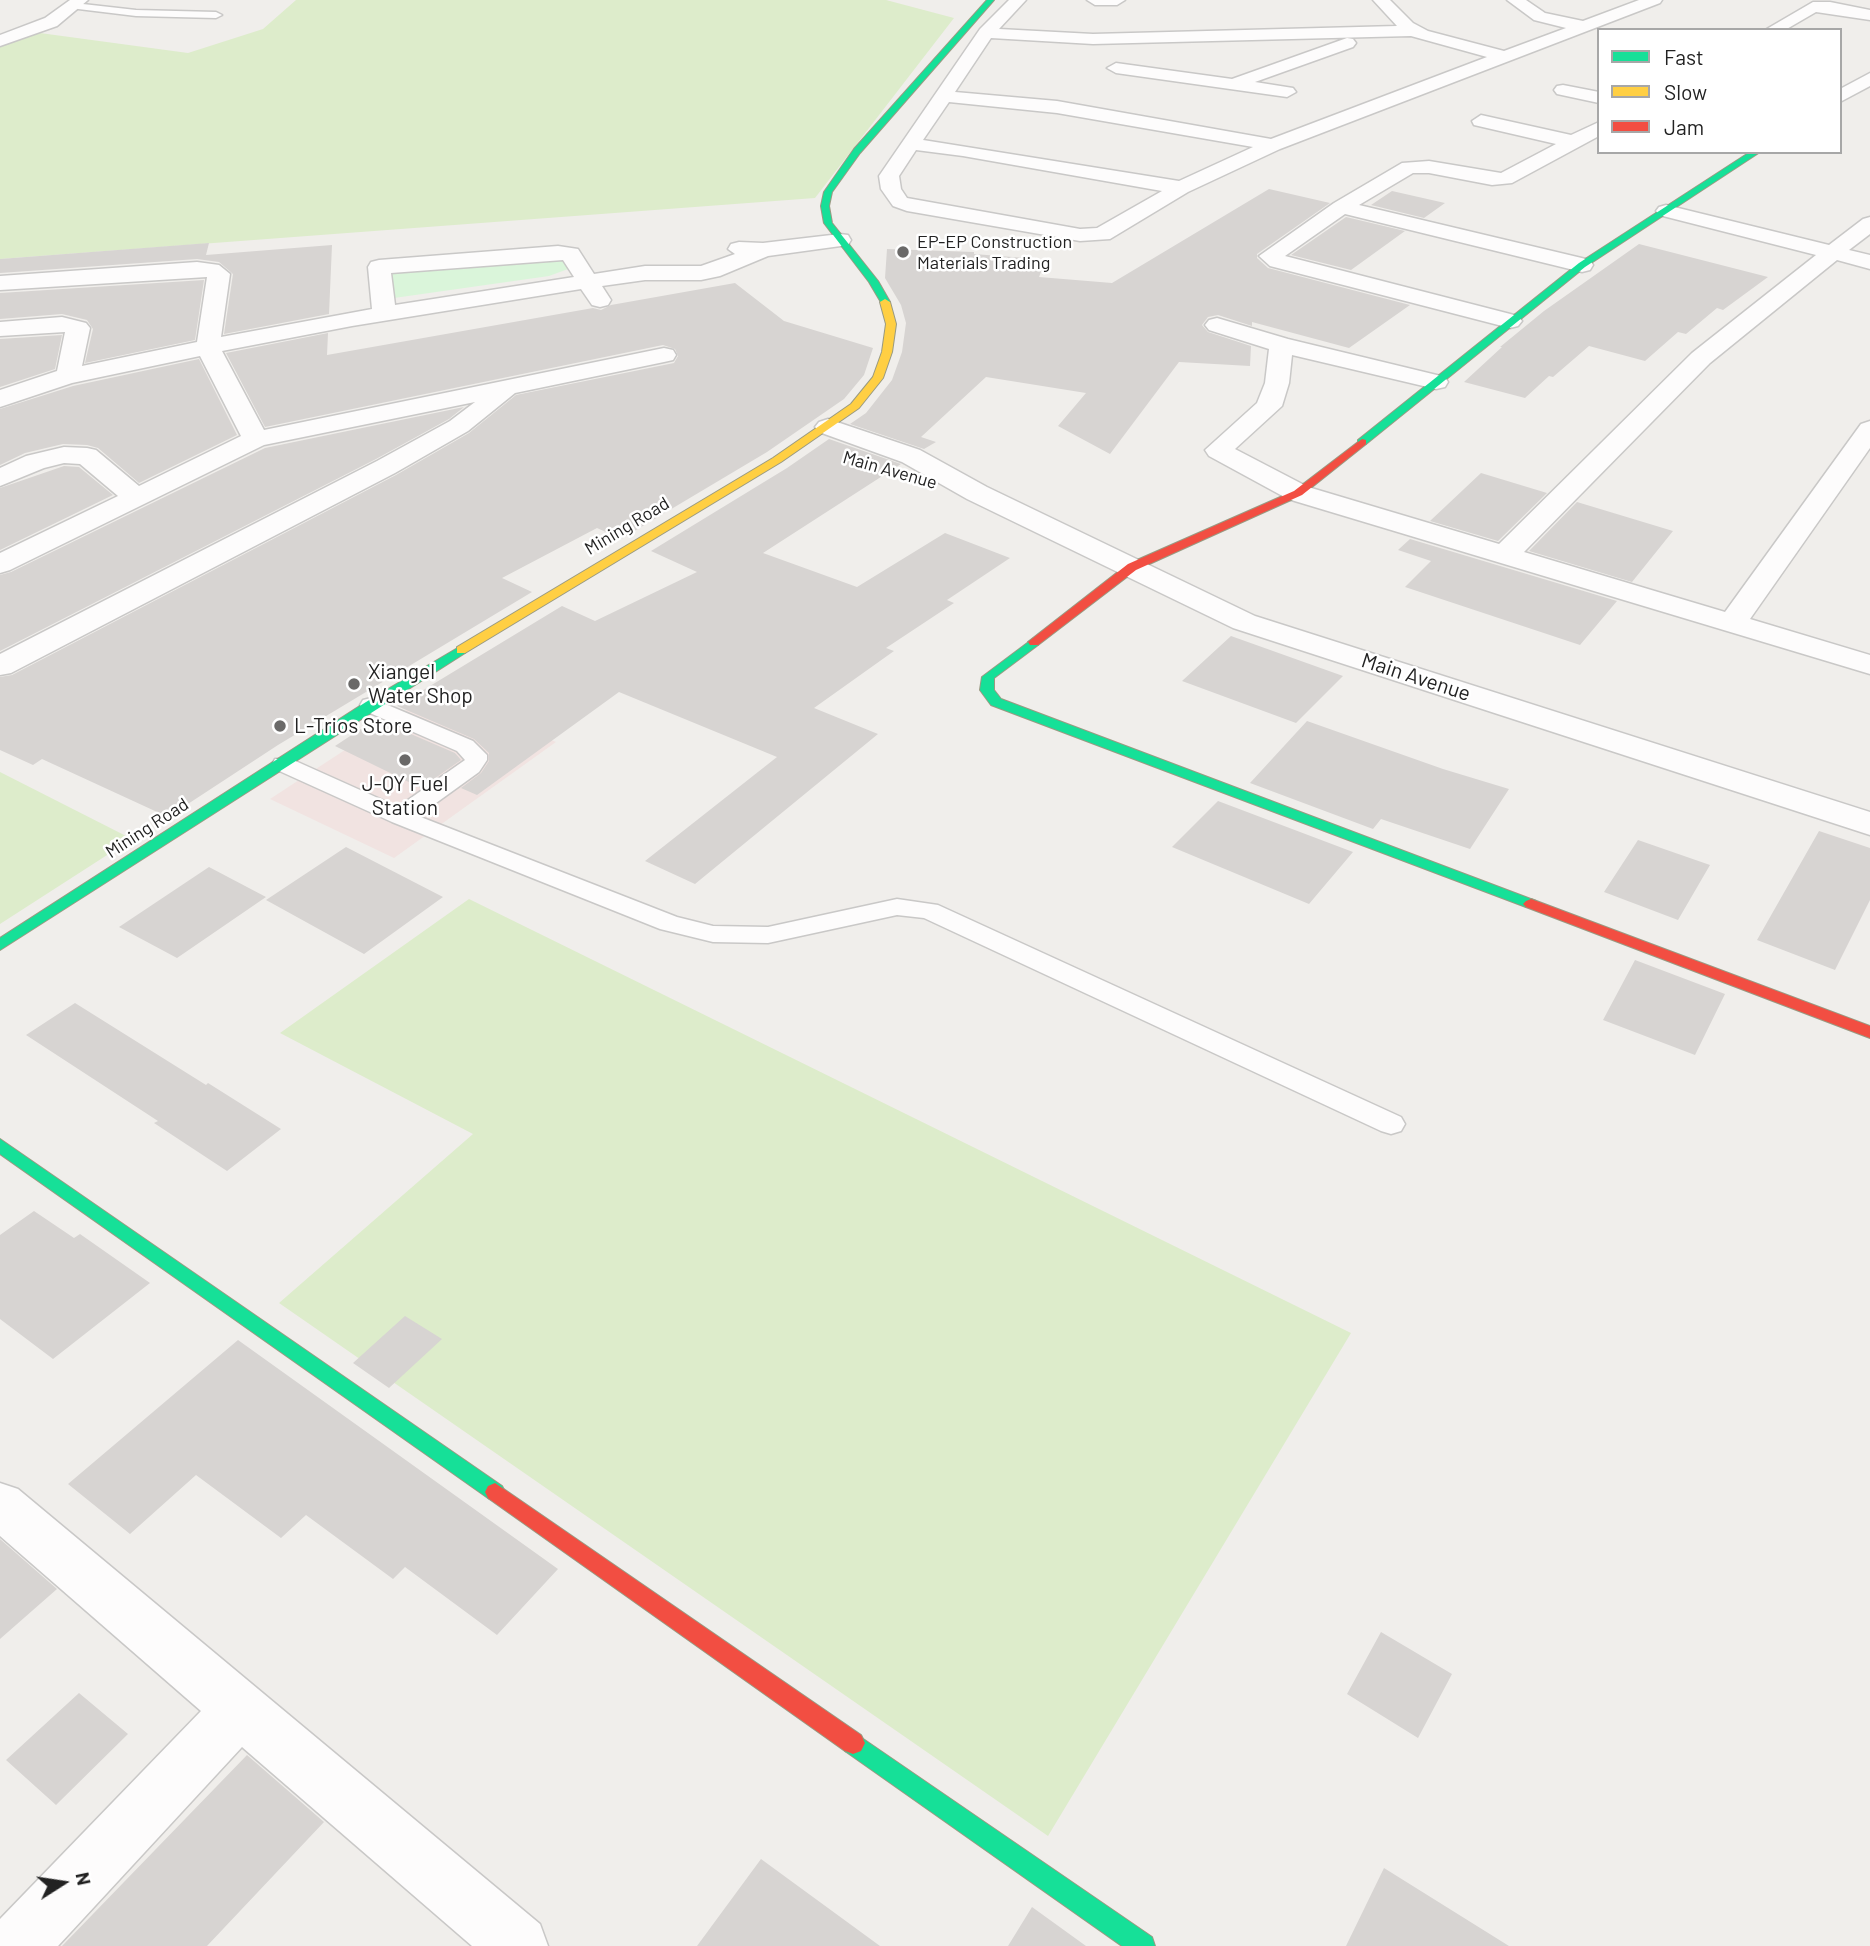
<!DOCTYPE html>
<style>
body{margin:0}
#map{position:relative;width:1870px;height:1946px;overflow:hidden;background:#f0eeeb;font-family:Barlow,sans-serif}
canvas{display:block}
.legend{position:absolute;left:1597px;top:28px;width:245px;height:126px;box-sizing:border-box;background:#fff;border:2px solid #a7a7a7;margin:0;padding:9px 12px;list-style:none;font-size:21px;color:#222}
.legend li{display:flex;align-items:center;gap:14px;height:35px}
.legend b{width:35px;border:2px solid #a7a7a7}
.north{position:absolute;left:28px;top:1848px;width:70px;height:70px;-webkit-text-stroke:5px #fff;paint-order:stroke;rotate:78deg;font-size:19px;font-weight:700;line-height:28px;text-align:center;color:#222}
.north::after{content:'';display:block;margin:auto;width:24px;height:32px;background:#222;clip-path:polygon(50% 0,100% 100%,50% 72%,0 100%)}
</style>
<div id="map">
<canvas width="1870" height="1946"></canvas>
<ul class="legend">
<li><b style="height:9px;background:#16e098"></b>Fast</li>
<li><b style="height:9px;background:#ffcf43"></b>Slow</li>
<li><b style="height:9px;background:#f24e42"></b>Jam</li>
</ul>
<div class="north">N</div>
</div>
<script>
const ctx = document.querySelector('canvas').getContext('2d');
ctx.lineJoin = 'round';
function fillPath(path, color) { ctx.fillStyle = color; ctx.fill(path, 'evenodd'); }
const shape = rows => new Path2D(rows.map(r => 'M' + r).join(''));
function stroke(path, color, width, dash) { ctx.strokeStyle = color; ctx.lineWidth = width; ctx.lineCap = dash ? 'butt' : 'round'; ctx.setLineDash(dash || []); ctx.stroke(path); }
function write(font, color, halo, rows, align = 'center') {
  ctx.font = font + ' Barlow,sans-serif'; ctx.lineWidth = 5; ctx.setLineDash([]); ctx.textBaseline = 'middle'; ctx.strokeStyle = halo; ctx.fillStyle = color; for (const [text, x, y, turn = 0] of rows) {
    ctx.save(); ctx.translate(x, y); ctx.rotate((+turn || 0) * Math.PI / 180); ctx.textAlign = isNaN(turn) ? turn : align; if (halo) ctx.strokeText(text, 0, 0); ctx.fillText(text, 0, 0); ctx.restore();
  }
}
fillPath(shape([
 [435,691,556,742,394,858,270,799]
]), '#f1e3e1');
fillPath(shape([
 [296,0,886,0,954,18,815,198,0,259,0,46,40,33,188,53,263,29],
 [0,772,132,839,0,924],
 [469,899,1351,1333,1048,1836,279,1303,473,1134,280,1033]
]), '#ddeccb');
fillPath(shape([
 [563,254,568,269,549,276,394,298,391,271]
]), '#daf5da');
fillPath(shape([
 [1269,189,1330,203,1257,254,1257,258,1268,268,1410,305,1349,348,1252,322,1252,326,1218,315,1208,317,1202,325,1208,332,1251,346,1250,366,1179,362,1110,454,1058,426,1086,393,986,377,921,437,936,442,924,449,850,424,866,413,892,380,902,352,906,323,901,305,885,278,887,249,974,252,974,254,1038,259,1034,267,1043,267,1039,277,1112,283],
 [1392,191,1445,203,1424,218,1371,205],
 [1346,217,1405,231,1351,270,1291,255],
 [209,243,206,255,332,245,329,314,224,334,233,274,219,262,197,259,0,273,0,259],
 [1639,244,1768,277,1723,310,1717,308,1686,334,1678,332,1645,361,1589,346,1553,377,1549,376,1525,398,1464,382,1502,347,1500,347,1544,311],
 [204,280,195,340,85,363,93,329,87,320,62,314,0,319,0,293],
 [735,283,784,321,873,348,864,375,844,399,767,452,621,539,597,528,502,578,532,592,278,745,168,817,42,759,33,765,0,750,0,677,12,675,396,475,469,433,516,395,674,363,678,356,675,349,663,345,265,427,226,353,328,333,327,355,593,308,601,310,611,305],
 [62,335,55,369,0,387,0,339],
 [199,359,237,435,139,483,98,448,87,445,63,444,25,453,0,465,0,409,73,386],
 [464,407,449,419,376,459,0,651,0,575,11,572,265,448],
 [829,439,901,464,763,553,857,587,945,533,1010,558,947,600,954,603,886,648,894,651,814,708,878,734,695,884,645,861,777,757,619,692,477,795,461,788,481,773,489,761,489,753,474,739,397,706,562,606,595,621,697,572,651,551,787,468],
 [64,466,79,467,113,495,0,550,0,488],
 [1481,473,1547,493,1498,541,1430,521],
 [1577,502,1673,531,1632,582,1529,551],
 [1410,539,1617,601,1580,645,1405,587,1431,561,1398,550],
 [1231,636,1343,676,1296,723,1182,681],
 [376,719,455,753,461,760,421,788,335,746],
 [1307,721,1443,769,1509,789,1470,849,1381,819,1373,829,1250,783],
 [1218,801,1353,852,1309,904,1172,847],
 [1819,831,1870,848,1870,900,1835,970,1757,940],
 [1638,840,1710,865,1678,920,1604,892],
 [346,847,443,897,364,954,266,900],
 [209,867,266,897,177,958,119,927],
 [1635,960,1725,994,1695,1055,1603,1020],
 [75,1003,206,1085,208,1083,281,1129,227,1171,154,1123,158,1121,26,1035],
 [34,1211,74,1238,80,1234,150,1283,53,1359,0,1319,0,1235],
 [405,1316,442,1339,389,1388,353,1363],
 [238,1340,558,1569,497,1635,405,1567,393,1579,306,1515,281,1538,196,1475,130,1534,68,1484],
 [0,1539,57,1589,0,1639],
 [1381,1632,1452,1674,1418,1738,1347,1694],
 [79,1693,128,1734,56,1805,6,1760],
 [247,1755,324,1822,207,1946,62,1946],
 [761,1859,880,1946,697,1946],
 [1384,1868,1509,1946,1346,1946],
 [1032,1907,1086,1946,1008,1946]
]), '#d7d4d2');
const lane = shape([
 [74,3,136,10,216,12,222,15,216,18,136,16,70,8,70,4,74,3],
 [371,698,473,741,487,755,487,760,479,772,418,816,677,917,713,926,768,927,897,899,938,905,1401,1117,1405,1124,1401,1131,1391,1134,1381,1131,924,918,897,915,768,943,713,942,660,929,392,822,275,769,272,764,275,759,291,759,398,807,465,760,457,751,363,710,360,705,363,700,371,698]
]);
const street = shape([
 [70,0,88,0,57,26,0,46,0,35,45,18,70,0],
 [1009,0,1026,0,999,29,1093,34,1397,26,1373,0,1390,0,1413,23,1428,31,1504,51,1566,28,1534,20,1507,0,1526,0,1545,13,1583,21,1639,0,1662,0,1660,3,1280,149,1188,192,1110,239,1080,241,907,211,893,206,881,189,879,176,980,29,1009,0],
 [1411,36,1487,57,1271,139,1057,101,955,92,991,38,1093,44,1411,36],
 [949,102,1057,113,1253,147,1179,181,923,140,949,102],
 [916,150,963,156,1162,191,1097,228,1080,229,907,198,901,189,899,176,916,150],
 [1087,0,1125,0,1117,5,1095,5,1087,0],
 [1813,2,1830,2,1870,10,1870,20,1816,12,1785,30,1765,30,1813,2],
 [1347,38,1353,39,1356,43,1353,47,1255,82,1293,88,1296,92,1287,97,1116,73,1107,68,1116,63,1232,79,1347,38],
 [1870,73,1870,86,1840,102,1840,89,1870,73],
 [1563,85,1599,92,1599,103,1557,94,1554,90,1557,86,1563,85],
 [1481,115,1571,135,1599,122,1599,136,1512,183,1492,185,1429,173,1413,173,1359,205,1590,260,1593,265,1590,270,1582,272,1345,214,1285,256,1518,316,1522,321,1518,326,1510,328,1270,266,1259,256,1334,203,1402,163,1429,161,1501,173,1556,144,1474,125,1472,121,1481,115],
 [1666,205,1829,245,1863,219,1870,217,1870,234,1849,250,1870,255,1870,269,1837,260,1710,363,1524,552,1725,612,1861,424,1870,421,1870,448,1750,619,1870,655,1870,674,1288,499,1209,456,1205,450,1257,403,1265,383,1269,349,1209,330,1205,325,1209,320,1217,318,1288,339,1445,377,1448,382,1445,387,1436,389,1292,355,1289,383,1282,406,1235,449,1308,487,1499,544,1692,353,1816,255,1659,215,1656,211,1659,207,1666,205],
 [840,234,848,235,851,240,848,245,768,256,720,276,701,280,645,280,602,286,611,300,608,305,600,307,592,305,581,289,352,326,222,351,264,430,664,348,673,350,676,355,673,360,664,362,515,393,468,431,395,473,11,673,0,675,0,654,377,461,450,421,475,402,264,445,10,570,0,573,0,553,118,496,80,464,64,463,44,468,0,486,0,468,26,456,64,447,87,448,96,450,139,486,241,436,200,356,72,383,0,407,0,390,57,371,65,332,0,336,0,322,62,317,86,323,90,328,82,366,197,342,207,277,0,290,0,276,197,262,219,265,230,274,221,337,372,309,368,267,371,262,379,260,558,246,578,249,594,274,645,266,701,266,735,254,728,249,731,244,739,242,763,243,840,234],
 [563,260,574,277,395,305,391,273,563,260],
 [828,419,920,450,987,487,1255,616,1870,812,1870,835,1233,628,967,499,902,462,819,432,815,427,819,422,828,419],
 [0,1483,18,1489,540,1924,548,1946,472,1946,242,1747,58,1946,0,1946,0,1919,201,1711,0,1536,0,1483]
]);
const fast = shape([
 [987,0,994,0,860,153,832,192,829,206,832,223,878,281,890,302,882,304,869,282,824,223,821,206,824,192,854,149,987,0],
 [1750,152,1760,152,1585,267,1366,444,1358,444,1358,440,1579,263,1750,152],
 [1034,638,1038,639,1038,645,994,678,994,690,1001,699,1536,901,1539,904,1536,907,1526,907,991,705,980,690,982,677,1034,638],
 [461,646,467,650,465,653,0,950,0,938,366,702,461,646],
 [0,1139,502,1486,505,1492,502,1498,495,1501,488,1498,0,1154,0,1139],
 [853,1732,1152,1937,1155,1946,1122,1946,845,1751,841,1743,845,1735,853,1732]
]);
const slow = shape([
 [885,299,890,302,896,324,892,352,883,378,859,408,781,462,465,653,457,653,457,647,773,458,851,404,873,377,882,352,886,324,880,302,885,299]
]);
const jam = shape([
 [1362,439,1366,440,1366,444,1302,495,1136,570,1038,645,1030,645,1028,642,1128,564,1294,491,1362,439],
 [1531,899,1870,1026,1870,1038,1526,907,1523,904,1526,901,1531,899],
 [495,1483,861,1735,865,1743,861,1751,853,1754,845,1751,488,1498,485,1492,488,1486,495,1483]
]);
stroke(lane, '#c9c8c7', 3);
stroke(street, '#c9c8c7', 3);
stroke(fast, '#999a82', 2);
stroke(slow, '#999a82', 2);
stroke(jam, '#999a82', 2);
fillPath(lane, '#fdfcfc');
fillPath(street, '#fdfcfc');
fillPath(fast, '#16e098');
fillPath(slow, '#ffcf43');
fillPath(jam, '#f24e42');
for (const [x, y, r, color] of [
 [903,252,7,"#6a6968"],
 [354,684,7,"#6a6968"],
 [280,726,7,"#6a6968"],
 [405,760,7,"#6a6968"]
]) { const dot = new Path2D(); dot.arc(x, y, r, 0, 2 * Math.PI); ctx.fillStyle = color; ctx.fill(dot); stroke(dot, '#fff', 2.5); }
write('18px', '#222', '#fff', [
 ["EP-EP Construction",917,242],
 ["Materials Trading",917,263]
], 'left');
write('18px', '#222', '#fff', [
 ["Main Avenue",890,470,16],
 ["Mining Road",627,526,-31],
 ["Mining Road",147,828,-33]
]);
write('21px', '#222', '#fff', [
 ["Xiangel",368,672],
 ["Water Shop",368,696],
 ["L-Trios Store",294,726],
 ["J-QY Fuel",405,784,"center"],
 ["Station",405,808,"center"]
], 'left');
write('21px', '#222', '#fff', [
 ["Main Avenue",1416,677,18]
]);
</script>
